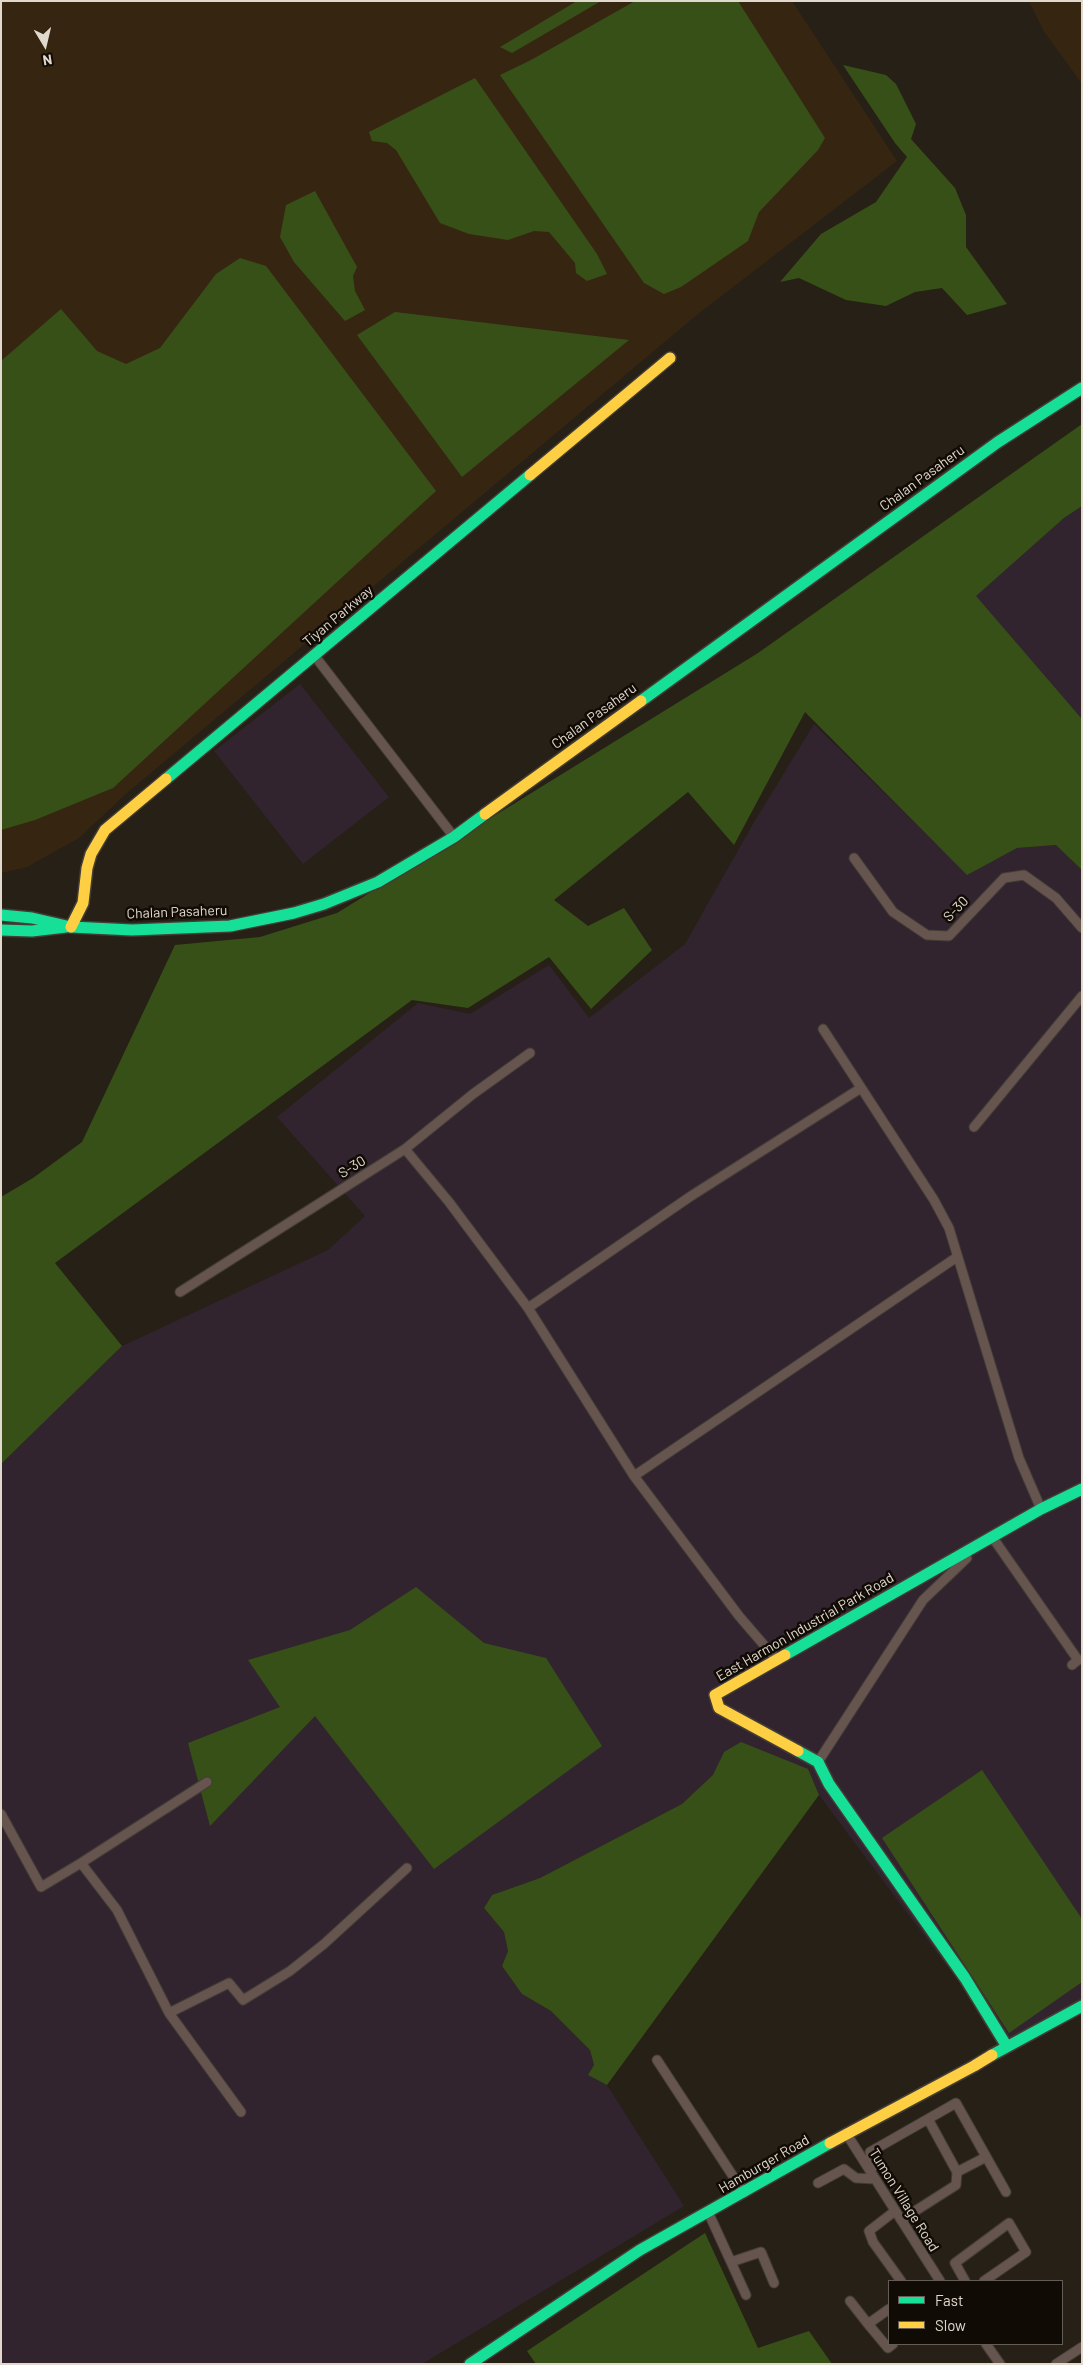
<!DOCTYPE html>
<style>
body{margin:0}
#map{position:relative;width:1083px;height:2365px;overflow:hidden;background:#272016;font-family:Barlow,sans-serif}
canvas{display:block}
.frame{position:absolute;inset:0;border:2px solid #e1d9ce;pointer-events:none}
.legend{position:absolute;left:888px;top:2280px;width:175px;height:65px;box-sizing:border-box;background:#110b05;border:1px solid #645d55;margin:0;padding:6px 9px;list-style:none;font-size:15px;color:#e1d9ce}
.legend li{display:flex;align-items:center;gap:10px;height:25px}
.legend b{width:25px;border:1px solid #645d55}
.north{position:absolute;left:20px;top:20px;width:50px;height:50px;-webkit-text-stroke:4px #110b05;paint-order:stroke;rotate:171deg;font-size:14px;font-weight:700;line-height:20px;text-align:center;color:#e1d9ce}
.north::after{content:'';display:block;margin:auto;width:18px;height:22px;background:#e1d9ce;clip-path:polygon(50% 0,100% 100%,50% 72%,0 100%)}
</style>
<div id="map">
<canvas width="1083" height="2365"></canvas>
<div class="frame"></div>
<ul class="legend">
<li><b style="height:6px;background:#16e098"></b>Fast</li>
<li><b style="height:6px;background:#ffcf43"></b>Slow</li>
</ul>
<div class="north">N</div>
</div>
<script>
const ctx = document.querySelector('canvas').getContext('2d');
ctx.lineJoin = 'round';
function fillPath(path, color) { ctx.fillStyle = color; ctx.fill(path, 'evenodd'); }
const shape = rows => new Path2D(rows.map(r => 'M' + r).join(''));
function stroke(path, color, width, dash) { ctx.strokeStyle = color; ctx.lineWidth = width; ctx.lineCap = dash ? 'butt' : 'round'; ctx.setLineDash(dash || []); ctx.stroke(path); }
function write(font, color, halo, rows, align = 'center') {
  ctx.font = font + ' Barlow,sans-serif'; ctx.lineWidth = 5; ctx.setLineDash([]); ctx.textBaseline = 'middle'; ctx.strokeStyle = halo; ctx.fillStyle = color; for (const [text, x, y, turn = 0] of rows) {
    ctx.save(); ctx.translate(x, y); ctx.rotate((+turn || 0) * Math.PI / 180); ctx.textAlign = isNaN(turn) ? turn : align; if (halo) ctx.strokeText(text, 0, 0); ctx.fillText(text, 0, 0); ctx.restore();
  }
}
fillPath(shape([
 [1,1,792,1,897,161,698,314,127,793,79,838,27,867,1,873],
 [1029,1,1082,1,1082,84,1043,30]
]), '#362611');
fillPath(shape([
 [1082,506,1082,719,975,596,1064,518],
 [300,684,389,797,303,864,214,751],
 [814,724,967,874,1017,848,1057,845,1082,870,1082,2007,1006,2045,819,1795,813,1781,724,1752,714,1775,682,1804,540,1878,492,1895,484,1908,504,1932,508,1951,502,1966,522,1994,551,2011,590,2050,594,2065,589,2075,607,2085,684,2206,422,2364,1,2364,1,1464,122,1346,328,1250,365,1216,277,1117,418,1003,470,1014,549,965,589,1018,685,944,753,824]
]), '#31242e');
fillPath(shape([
 [577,1,601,1,512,53,500,47],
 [635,1,738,1,825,138,818,150,759,212,748,241,681,287,664,294,644,283,500,75,531,60],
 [843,65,886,75,896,84,916,124,911,139,955,188,966,215,966,247,1007,304,967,315,942,288,915,292,886,306,846,300,799,278,780,282,821,234,876,202,907,157,895,143],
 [475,78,597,254,607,274,587,281,576,273,575,263,549,232,534,231,508,240,469,234,440,223,396,150,387,143,372,141,369,132],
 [315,191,357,267,353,276,355,291,365,310,345,321,294,262,280,237,286,205],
 [240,258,266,266,436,491,113,788,35,820,1,830,1,361,61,309,97,351,126,364,160,348,216,274],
 [395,312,629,340,462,477,357,335],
 [1082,424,1082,506,1064,518,976,596,1082,719,1082,870,1056,845,1017,848,967,875,805,712,734,845,688,792,554,900,588,926,624,908,652,950,591,1009,549,957,468,1008,412,1000,55,1263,122,1346,1,1464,1,1197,33,1178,82,1142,175,945,260,937,337,913,758,653],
 [416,1587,484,1643,546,1658,602,1746,434,1869,315,1716,210,1826,188,1743,280,1707,248,1660,350,1630],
 [741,1742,808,1769,819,1795,607,2085,588,2075,594,2065,590,2050,551,2011,522,1994,502,1966,508,1951,504,1932,484,1908,492,1895,540,1878,682,1804,713,1775,724,1752],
 [982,1770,1082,1919,1082,1982,1009,2033,882,1838],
 [705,2233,758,2348,809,2331,832,2364,536,2364,527,2351]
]), '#375017');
const street = shape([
 [314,655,454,837],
 [854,858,893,912,927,935,949,936,1004,878,1024,875,1056,898,1082,928],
 [823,1029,934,1200,949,1228,1019,1458,1041,1509],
 [974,1127,1082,996],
 [405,1149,449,1202,528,1308,634,1476,739,1616,776,1659],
 [180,1292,405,1149,473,1094,530,1053],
 [528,1308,691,1196,861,1088],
 [634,1476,957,1257],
 [990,1540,993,1538,1078,1660,1072,1665],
 [818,1762,923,1600,967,1558],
 [1,1814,41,1887,81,1863,117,1910,169,2013,241,2112],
 [81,1863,207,1782],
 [169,2013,229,1983,243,2000,290,1971,324,1944,407,1868],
 [657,2060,744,2193],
 [928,2119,957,2172,986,2157],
 [846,2133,940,2281],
 [871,2173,872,2164,870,2152,956,2103,1006,2192],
 [818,2183,844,2169,856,2178,875,2179],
 [895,2211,869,2231,873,2242,901,2281],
 [709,2214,731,2262,761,2252,774,2283],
 [901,2220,956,2185,957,2172],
 [731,2262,746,2295],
 [965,2281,955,2263,1009,2223,1026,2252,984,2281],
 [850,2301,868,2324],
 [889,2309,868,2324,888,2348,893,2344],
 [986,2344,1000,2364],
 [1056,2364,1082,2347]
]);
const fast = shape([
 [641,701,998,442,1082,388],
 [166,779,530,475],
 [1,915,32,918,71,927,132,930,230,926,294,913,324,904,378,882,454,837,485,814],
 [1,930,32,931,66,927],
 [785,1655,1041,1509,1082,1489],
 [798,1751,818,1762,829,1784,965,1978,1006,2045],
 [992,2055,1082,2006],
 [470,2364,640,2250,830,2143]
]);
const slow = shape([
 [530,475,670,358],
 [485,814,641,701],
 [71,927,83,903,87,868,91,854,105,830,166,779],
 [785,1655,715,1695,719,1708,798,1751],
 [830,2143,974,2066,992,2055]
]);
stroke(street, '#433d35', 11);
stroke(fast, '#433d35', 14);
stroke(slow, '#433d35', 14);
stroke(street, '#66554f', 9);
stroke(fast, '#16e098', 11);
stroke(slow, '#ffcf43', 11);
write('14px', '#e1d9ce', '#110b05', [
 ["Chalan Pasaheru",922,478,-36],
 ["Tiyan Parkway",338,616,-40],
 ["Chalan Pasaheru",594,716,-36],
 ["S-30",956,909,-46],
 ["Chalan Pasaheru",177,912,-2],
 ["S-30",352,1167,-32],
 ["East Harmon Industrial Park Road",805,1627,-30],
 ["Hamburger Road",764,2164,-30],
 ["Tumon Village Road",904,2200,58]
]);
</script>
